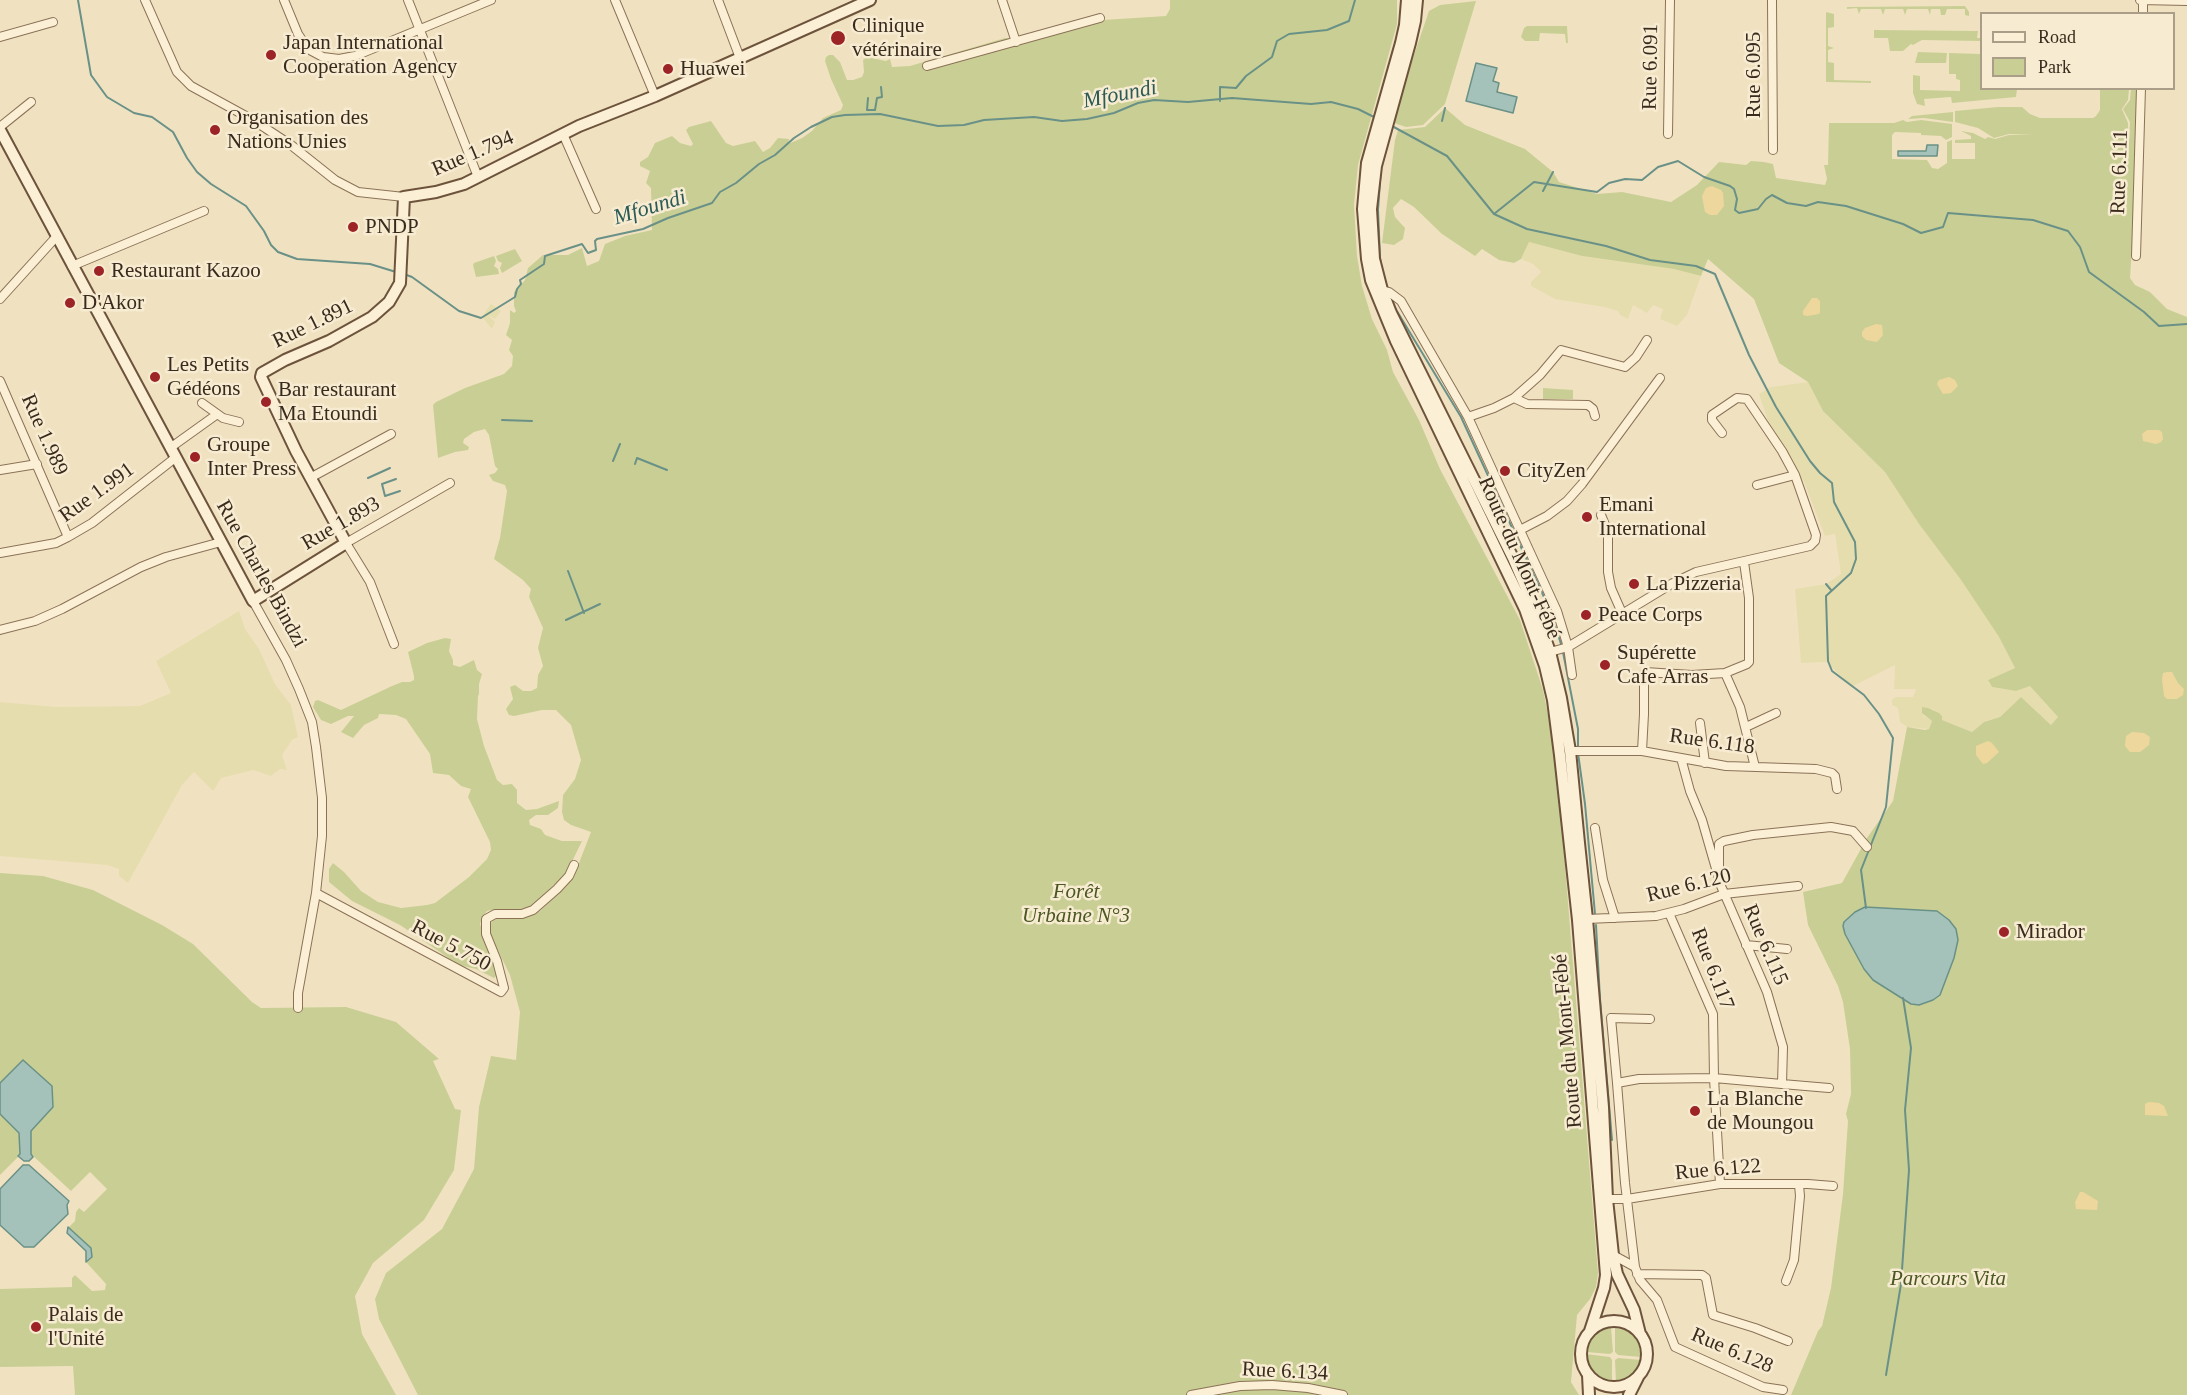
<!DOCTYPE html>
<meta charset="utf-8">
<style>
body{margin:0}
#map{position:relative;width:2187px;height:1395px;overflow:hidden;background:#f0e2c1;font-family:Georgia,serif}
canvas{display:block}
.legend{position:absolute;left:1980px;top:12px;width:195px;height:78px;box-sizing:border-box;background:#f7ecd1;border:2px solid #ab9e89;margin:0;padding:8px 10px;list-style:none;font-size:18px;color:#3a2a1d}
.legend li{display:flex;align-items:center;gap:12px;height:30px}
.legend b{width:30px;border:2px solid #ab9e89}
</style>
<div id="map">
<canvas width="2187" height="1395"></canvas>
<ul class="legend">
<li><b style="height:8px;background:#fbefd5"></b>Road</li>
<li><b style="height:16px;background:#c9cf94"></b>Park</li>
</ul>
</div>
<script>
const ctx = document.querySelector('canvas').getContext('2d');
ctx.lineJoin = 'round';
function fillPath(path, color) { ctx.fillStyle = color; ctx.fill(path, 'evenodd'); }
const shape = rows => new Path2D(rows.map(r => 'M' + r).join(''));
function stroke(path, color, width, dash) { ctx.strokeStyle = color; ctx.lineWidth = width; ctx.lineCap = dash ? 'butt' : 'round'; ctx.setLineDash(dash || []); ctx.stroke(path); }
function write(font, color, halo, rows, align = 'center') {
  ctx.font = font + ' Georgia,serif'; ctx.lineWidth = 5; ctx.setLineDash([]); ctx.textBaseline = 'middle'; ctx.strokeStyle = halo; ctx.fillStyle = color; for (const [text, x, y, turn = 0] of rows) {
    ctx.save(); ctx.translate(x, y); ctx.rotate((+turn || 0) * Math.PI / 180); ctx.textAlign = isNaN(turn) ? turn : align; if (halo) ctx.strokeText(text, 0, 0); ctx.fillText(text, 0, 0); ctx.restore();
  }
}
fillPath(shape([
 [1529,242,1582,256,1674,269,1701,276,1687,315,1677,326,1660,319,1663,309,1653,305,1647,313,1633,305,1628,319,1620,315,1618,311,1604,307,1555,299,1531,286,1531,282,1541,272,1533,264,1521,259],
 [491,304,501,311,495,319,488,315,495,322,492,329,482,317],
 [1808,382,1823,411,1885,472,1919,524,1961,580,1999,637,2015,668,1988,680,1992,687,2016,691,2030,685,2058,717,2051,725,2021,697,2000,717,1984,722,1972,732,1942,720,1941,715,1932,709,1923,715,1932,721,1929,729,1907,727,1900,722,1898,708,1892,705,1892,700,1895,697,1913,697,1916,689,1894,689,1895,665,1851,687,1827,662,1801,663,1795,589,1826,584,1841,574,1835,534,1825,536,1805,484,1769,424,1759,394,1771,387],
 [239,611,245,629,259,649,275,684,291,705,298,737,292,740,282,755,287,770,280,769,271,776,253,770,221,778,214,790,212,790,194,772,182,785,128,883,119,876,119,869,107,865,0,856,0,702,56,707,140,706,171,693,156,661]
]), '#e6ddae');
fillPath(shape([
 [1170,0,1397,0,1397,24,1358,165,1354,205,1357,256,1362,286,1372,319,1387,350,1393,372,1419,420,1440,469,1520,620,1543,690,1556,754,1598,1273,1596,1287,1590,1299,1577,1315,1571,1382,1579,1395,418,1395,379,1319,375,1299,386,1273,442,1229,474,1169,479,1107,491,1056,516,1060,520,1012,510,975,489,932,489,926,493,920,500,917,524,917,540,911,574,876,591,832,571,825,564,820,562,812,563,795,575,779,581,760,571,725,556,710,542,710,514,716,509,715,506,709,513,699,510,687,515,685,523,691,531,691,537,688,538,675,543,666,538,648,543,628,529,597,531,589,523,580,494,559,500,538,507,491,505,485,493,481,489,475,495,473,498,469,495,466,489,435,485,429,474,432,464,439,463,443,469,447,468,450,455,452,438,458,433,405,436,402,465,388,504,374,512,366,513,356,509,350,512,340,506,335,510,323,510,310,514,313,516,311,514,306,514,292,525,280,528,268,543,255,568,255,582,248,587,266,599,261,605,244,625,236,652,230,651,188,646,183,650,171,640,166,640,162,648,157,655,143,672,136,680,143,691,146,693,144,686,130,689,127,711,121,726,143,733,146,755,141,763,152,770,148,778,138,789,139,788,144,802,138,812,131,823,118,841,110,843,105,831,79,825,61,826,57,829,55,833,55,840,62,847,80,853,80,862,77,864,72,863,60,867,57,886,61,890,59,892,67,910,66,1005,38,1024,40,1074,30,1103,20,1166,16,1170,9],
 [1476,1,1445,104,1423,125,1406,127,1391,122,1429,11,1440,5],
 [1965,6,1969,12,1969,16,1965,15,1965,9,1947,9,1945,15,1941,15,1940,9,1931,9,1930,15,1928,9,1907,9,1905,15,1903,9,1885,9,1883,15,1881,9,1861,9,1859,14,1857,8,1847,9,1847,7],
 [1826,12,1834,14,1834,27,1828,28,1828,46,1834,48,1828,50,1828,62,1834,63,1834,80,1871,81,1871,83,1826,82],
 [1527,26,1567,26,1568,43,1566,43,1565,34,1540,33,1539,41,1525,41,1521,37,1524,28],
 [1874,30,1978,31,1977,38,1981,38,1981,41,1922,40,1913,45,1911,44,1903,51,1890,51,1888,38,1874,38],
 [1918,52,1947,53,1946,63,1915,63],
 [1949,53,1981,54,1982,88,2017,89,2016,97,1952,103,1951,97,1924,99,1925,106,1917,104,1913,93,1913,75,1920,76,1920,90,1960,91,1960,80,1956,79,1956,74,1949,74],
 [2100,89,2129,89,2128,100,2122,109,2128,123,2128,137,2124,141,2129,136,2130,122,2123,109,2130,100,2131,89,2137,89,2134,217,2130,278,2135,285,2150,292,2167,309,2187,317,2187,1395,1791,1395,1818,1331,1822,1326,1831,1288,1843,1194,1848,1121,1846,1114,1851,1094,1850,1049,1843,1002,1838,986,1808,925,1803,892,1842,883,1867,838,1893,801,1907,727,1925,730,1929,729,1932,721,1922,713,1922,707,1928,708,1939,713,1942,716,1942,720,1972,732,1984,722,2000,717,2021,697,2051,725,2058,717,2030,686,2016,691,1992,687,1988,680,2015,668,1999,637,1961,580,1919,524,1885,472,1823,411,1808,382,1779,363,1754,299,1708,259,1701,276,1674,269,1582,256,1529,242,1521,259,1514,263,1499,260,1482,249,1475,256,1442,234,1414,207,1401,199,1393,208,1395,217,1405,228,1403,239,1394,245,1382,243,1395,140,1398,130,1425,127,1445,108,1465,125,1525,149,1553,172,1559,182,1597,194,1622,192,1671,202,1697,185,1719,162,1746,165,1751,161,1764,162,1773,164,1776,178,1825,185,1827,179,1824,165,1828,165,1829,123,1894,123,1903,120,1907,122,1921,120,1952,124,1952,137,1946,140,1941,136,1921,135,1921,133,1895,132,1892,135,1892,159,1927,160,1932,168,1938,169,1947,163,1947,142,1952,140,1952,159,1975,159,1975,143,1955,143,1955,140,1971,139,1971,136,1961,131,1973,133,1985,139,1988,137,1995,139,2009,135,2034,134,2009,134,1994,138,1978,128,1955,122,1955,111,1998,107,2022,107,2030,114,2040,118,2093,118,2096,116,2100,110],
 [1953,112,1953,122,1924,118,1908,119,1912,116],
 [515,249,522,261,502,273,500,268,502,263,498,261,496,256],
 [494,256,496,261,494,266,498,269,499,274,476,277,473,265,474,263],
 [1543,388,1573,390,1573,399,1543,399],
 [445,638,451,639,449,651,453,660,453,665,460,667,474,660,477,670,482,674,479,684,479,694,478,696,477,719,484,746,497,780,503,785,512,784,517,790,517,803,526,810,537,809,559,801,558,808,548,815,536,815,529,820,530,825,541,829,545,835,562,841,582,841,568,870,534,906,525,910,492,910,487,911,482,918,480,924,498,974,494,978,476,969,459,965,400,925,352,901,329,882,329,869,333,863,344,872,361,891,378,902,401,908,427,905,435,903,469,877,487,859,491,850,490,842,468,797,471,789,461,786,449,775,433,773,430,754,406,719,396,715,379,714,378,718,364,725,353,738,341,732,354,716,348,716,331,724,321,720,313,707,315,701,318,700,341,710,392,686,402,682,410,682,414,680,414,676,408,652,427,643],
 [0,873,43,876,93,890,162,925,193,944,252,1002,261,1008,346,1007,396,1022,439,1059,433,1061,455,1109,461,1110,454,1170,424,1220,373,1263,355,1296,362,1334,396,1395,75,1395,73,1366,0,1367,0,1289,72,1287,72,1278,75,1275,92,1291,105,1290,106,1284,86,1262,86,1252,67,1233,67,1229,75,1221,76,1212,79,1208,84,1212,107,1189,90,1172,71,1191,31,1154,31,1131,53,1107,52,1086,23,1060,0,1083],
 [0,1114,20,1133,20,1155,0,1175],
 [1611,1327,1613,1352,1610,1354,1586,1352,1590,1340,1595,1334],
 [1615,1328,1628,1331,1635,1337,1639,1344,1641,1357,1618,1355,1615,1352],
 [1586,1354,1610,1357,1612,1360,1612,1382,1599,1379,1592,1373,1588,1366],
 [1618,1358,1641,1360,1641,1362,1632,1376,1616,1383,1615,1360]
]), '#c9cf94');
fillPath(shape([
 [1712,186,1721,190,1723,193,1724,206,1717,215,1710,215,1705,212,1702,196,1706,188],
 [1812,298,1817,298,1820,301,1820,312,1819,314,1807,316,1803,315,1803,311],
 [1876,324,1882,325,1883,335,1877,342,1866,340,1862,336,1862,332,1865,328],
 [1949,377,1955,380,1958,386,1951,393,1943,394,1937,384,1939,380],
 [2147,430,2159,430,2162,432,2163,439,2161,442,2156,444,2143,441,2142,434],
 [2167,672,2172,672,2178,683,2184,689,2183,695,2177,699,2167,699,2164,696,2162,679,2163,673],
 [2132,732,2144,733,2150,737,2149,745,2140,752,2130,752,2125,746,2126,736],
 [1988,741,1992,743,1999,752,1987,763,1983,764,1976,755,1976,746],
 [2149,1102,2159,1103,2164,1106,2168,1116,2145,1115,2145,1104],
 [2080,1192,2083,1192,2098,1201,2097,1210,2076,1209,2075,1202]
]), '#eed79c');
const water = shape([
 [1476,63,1497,68,1493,81,1499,83,1497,92,1517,97,1513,113,1466,101,1476,63],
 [1927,145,1938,145,1937,156,1898,156,1898,151,1926,151,1927,145],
 [1865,907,1937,911,1949,920,1956,929,1958,940,1954,958,1940,995,1933,1000,1919,1005,1911,1004,1873,980,1864,969,1845,934,1843,926,1844,922,1855,912,1865,907],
 [23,1060,52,1086,53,1107,31,1131,31,1154,33,1157,29,1161,24,1161,18,1156,20,1154,19,1133,0,1114,0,1083,23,1060],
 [23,1165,29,1165,69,1201,67,1205,68,1214,34,1247,24,1247,0,1225,0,1189,23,1165],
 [68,1227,91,1248,92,1257,86,1262,86,1251,67,1233,68,1227]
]);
fillPath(water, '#a4c2b9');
stroke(water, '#6a9187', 1.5);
stroke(shape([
 [78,0,91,75,107,97,134,113,152,117,173,132,187,158,197,172,211,184,246,206,264,231,271,245,278,252,297,259,370,264,396,272],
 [868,98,867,110,875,110,877,98,882,97,881,87],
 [1220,101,1220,87,1236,88,1246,76,1272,57,1277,41,1289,34,1327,30,1349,21,1355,0],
 [1442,121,1445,108],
 [1392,126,1447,156,1494,214,1527,229,1606,246,1650,260,1696,266,1715,274,1749,355,1776,407,1810,461,1820,473,1832,483,1834,502,1855,542,1856,559,1851,573,1826,596,1828,661,1832,671,1864,695,1879,714,1893,738,1886,807,1861,870,1866,908],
 [1543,191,1553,172],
 [1494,214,1534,182,1597,192,1609,183,1625,179,1642,180,1658,167,1678,161,1704,177,1730,186,1734,189,1737,199,1735,210,1739,213,1758,209,1766,199,1772,195,1787,203,1806,206,1818,202,1846,206,1903,224,1921,233,1943,227,1948,213,2033,220,2068,231,2080,247,2089,272,2144,312,2159,326,2187,324],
 [404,274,412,277,459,311,481,318,515,297,517,289,521,284,520,280,544,264,545,256,582,244,588,253,596,250,595,241,597,239,643,229,668,218,712,203,720,192,736,183,759,164,775,155,794,138,811,127,832,117,845,115,880,114,938,126,964,125,984,120,1034,117,1062,121,1087,119,1114,113,1138,103,1154,100,1188,102,1232,98,1311,104,1331,102,1358,109,1376,118],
 [1383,276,1380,258,1378,210,1381,167,1392,127],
 [1392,303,1461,417,1550,610,1562,647,1578,729,1578,753,1585,804,1595,914],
 [502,420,532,421],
 [613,461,620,444],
 [635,464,637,458,667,470],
 [368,478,390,468],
 [396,479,382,484,385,496,400,491],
 [568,571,584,613],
 [1826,584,1831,590],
 [566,620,600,604],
 [1596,925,1600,999,1612,1140],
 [1886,1375,1901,1284,1909,1170,1905,1110,1911,1048,1903,998]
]), '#6a9187', 2);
const street = shape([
 [145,0,177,72,191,86,253,120,291,145,335,180,358,192,404,197],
 [284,0,298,34,308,49,323,57,339,59,355,56,491,0],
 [408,0,478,177],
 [615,0,655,96],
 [718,0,740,58],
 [1002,0,1016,42],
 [1772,0,1773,150],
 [2140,0,2187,1],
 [2143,14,2143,0],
 [0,37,53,22],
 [927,66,1100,18],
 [0,127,31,102],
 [563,134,596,209],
 [1668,134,1670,0],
 [2136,256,2141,88],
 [72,266,204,211],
 [1382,290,1389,292,1401,301,1468,417,1557,611,1568,647,1572,675],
 [0,299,57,236],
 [0,381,68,537],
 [1514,398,1540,375,1561,350,1625,367,1636,357,1647,340],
 [202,403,223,418,239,422],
 [1468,417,1494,408,1514,398,1527,404,1588,405,1593,409,1595,416],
 [1722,433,1712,420,1712,415,1737,398,1747,399,1782,451,1795,475],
 [170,448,216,415],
 [0,470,37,464],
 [310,478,391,434],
 [1601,515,1608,532,1608,572,1611,588,1622,613],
 [1520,530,1547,516,1567,501,1582,484,1660,378],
 [0,553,56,543,68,537,92,523,175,458],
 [253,601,286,660,299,689,312,722,316,747,322,798,322,836,316,893,298,993,298,1008],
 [0,630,35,621,62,609,141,567,166,557,221,542],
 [394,644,370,582,346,543,450,483],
 [1550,652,1568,647,1673,583,1696,572,1810,546,1815,541,1816,535,1795,475,1757,485],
 [1725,673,1747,664,1749,662,1749,598,1744,562],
 [1700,723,1705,763],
 [1746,727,1776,713],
 [1570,751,1642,751,1726,766,1816,769,1832,773,1835,776,1837,789],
 [1642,751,1644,714,1644,674,1645,672,1692,675,1725,673,1740,707,1755,767],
 [1681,758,1690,791,1702,820,1721,886,1767,992,1783,1047,1782,1084,1714,1078,1720,1184],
 [1595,828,1603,880,1615,918],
 [1719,871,1719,844,1724,841,1753,835,1831,827,1853,831,1867,847],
 [316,893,501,992,504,988,497,961,486,934,486,919,495,914,522,914,533,910,557,889,569,876,574,865],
 [1587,919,1656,916,1684,909,1724,894,1798,886],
 [1746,945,1787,949],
 [1617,1083,1611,1018,1650,1019],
 [1782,1084,1829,1088],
 [1607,1199,1627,1199,1720,1184,1808,1184,1833,1186],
 [1613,1255,1635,1267,1640,1280,1657,1300,1675,1347,1763,1387,1783,1390],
 [1635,1267,1625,1183,1617,1083,1639,1079,1714,1078,1713,1014,1669,913],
 [1637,1274,1702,1275,1706,1278,1713,1315,1755,1328,1788,1341],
 [1786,1281,1794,1260,1800,1196,1799,1185],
 [1191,1395,1240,1386,1272,1385,1308,1388,1343,1395]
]);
const secondary = shape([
 [1407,0,1405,25,1401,43,1367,163,1363,209,1367,259,1371,280,1396,341,1525,609,1545,666,1553,700,1560,755,1578,920,1606,1275,1604,1288,1590,1331],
 [1417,0,1415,21,1410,43,1376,166,1371,209,1374,259,1382,290,1391,313,1513,558,1533,604,1550,652,1561,698,1570,751,1579,843,1587,919,1603,1107,1607,1199,1613,1255,1617,1274,1634,1310,1640,1334],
 [0,130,253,601,346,543,296,451,261,377,262,373,285,360,329,341,372,317,389,302,400,283,404,197,436,192,464,184,579,126,655,96,870,0],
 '1581 1354a33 33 0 1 1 66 0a33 33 0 1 1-66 0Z',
 [1588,1375,1589,1395],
 [1629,1395,1638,1377]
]);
stroke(street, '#8b7257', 10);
stroke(secondary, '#6d533b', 14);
stroke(street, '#fbefd5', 8);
stroke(secondary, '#fbefd5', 10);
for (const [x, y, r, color] of [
 [838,38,8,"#9d2426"],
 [271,55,6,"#9d2426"],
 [668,69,6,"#9d2426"],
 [215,130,6,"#9d2426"],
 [353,227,6,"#9d2426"],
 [99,271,6,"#9d2426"],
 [70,303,6,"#9d2426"],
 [155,377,6,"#9d2426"],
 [266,402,6,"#9d2426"],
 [195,457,6,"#9d2426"],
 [1505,471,6,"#9d2426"],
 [1587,517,6,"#9d2426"],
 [1634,584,6,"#9d2426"],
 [1586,615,6,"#9d2426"],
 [1605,665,6,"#9d2426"],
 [2004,932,6,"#9d2426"],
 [1695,1111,6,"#9d2426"],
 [36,1327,6,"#9d2426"]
]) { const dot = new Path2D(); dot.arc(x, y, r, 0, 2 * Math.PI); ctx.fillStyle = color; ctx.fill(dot); stroke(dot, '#f7ecd1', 2); }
write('21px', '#3a2a1d', '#f7ecd1', [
 ["Clinique",852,26],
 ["vétérinaire",852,50],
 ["Japan International",283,43],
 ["Cooperation Agency",283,67],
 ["Huawei",680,69],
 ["Organisation des",227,118],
 ["Nations Unies",227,142],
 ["PNDP",365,227],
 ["Restaurant Kazoo",111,271],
 ["D'Akor",82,303],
 ["Les Petits",167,365],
 ["Gédéons",167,389],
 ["Bar restaurant",278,390],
 ["Ma Etoundi",278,414],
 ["Groupe",207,445],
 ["Inter Press",207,469],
 ["CityZen",1517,471],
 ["Emani",1599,505],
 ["International",1599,529],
 ["La Pizzeria",1646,584],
 ["Peace Corps",1598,615],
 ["Supérette",1617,653],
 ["Cafe Arras",1617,677],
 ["Mirador",2016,932],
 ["La Blanche",1707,1099],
 ["de Moungou",1707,1123],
 ["Palais de",48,1315],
 ["l'Unité",48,1339]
], 'left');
write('21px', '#3a2a1d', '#f7ecd1', [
 ["Rue 6.091",1651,67,-89],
 ["Rue 6.095",1754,75,-90],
 ["Rue 1.794",473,154,-23],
 ["Rue 6.111",2120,172,-88],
 ["Rue 1.891",313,324,-26],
 ["Rue 1.989",44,435,66],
 ["Rue 1.991",97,493,-36],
 ["Rue 1.893",341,524,-30],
 ["Route du Mont-Fébé",1519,558,66],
 ["Rue Charles Bindzi",261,574,61],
 ["Rue 6.118",1712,742,8],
 ["Rue 6.120",1689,886,-14],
 ["Rue 6.115",1765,945,67],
 ["Rue 5.750",451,946,28],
 ["Rue 6.117",1712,969,69],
 ["Route du Mont-Fébé",1568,1041,-95],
 ["Rue 6.122",1718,1170,-5],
 ["Rue 6.128",1732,1351,23],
 ["Rue 6.134",1285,1372,3]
]);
write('italic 21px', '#4a5722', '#f7ecd1', [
 ["Forêt",1076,892],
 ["Urbaine N°3",1076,916],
 ["Parcours Vita",1948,1279]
]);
write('italic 22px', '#2b5a57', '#f7ecd1', [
 ["Mfoundi",1120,95,-11],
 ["Mfoundi",650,208,-17]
]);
</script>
